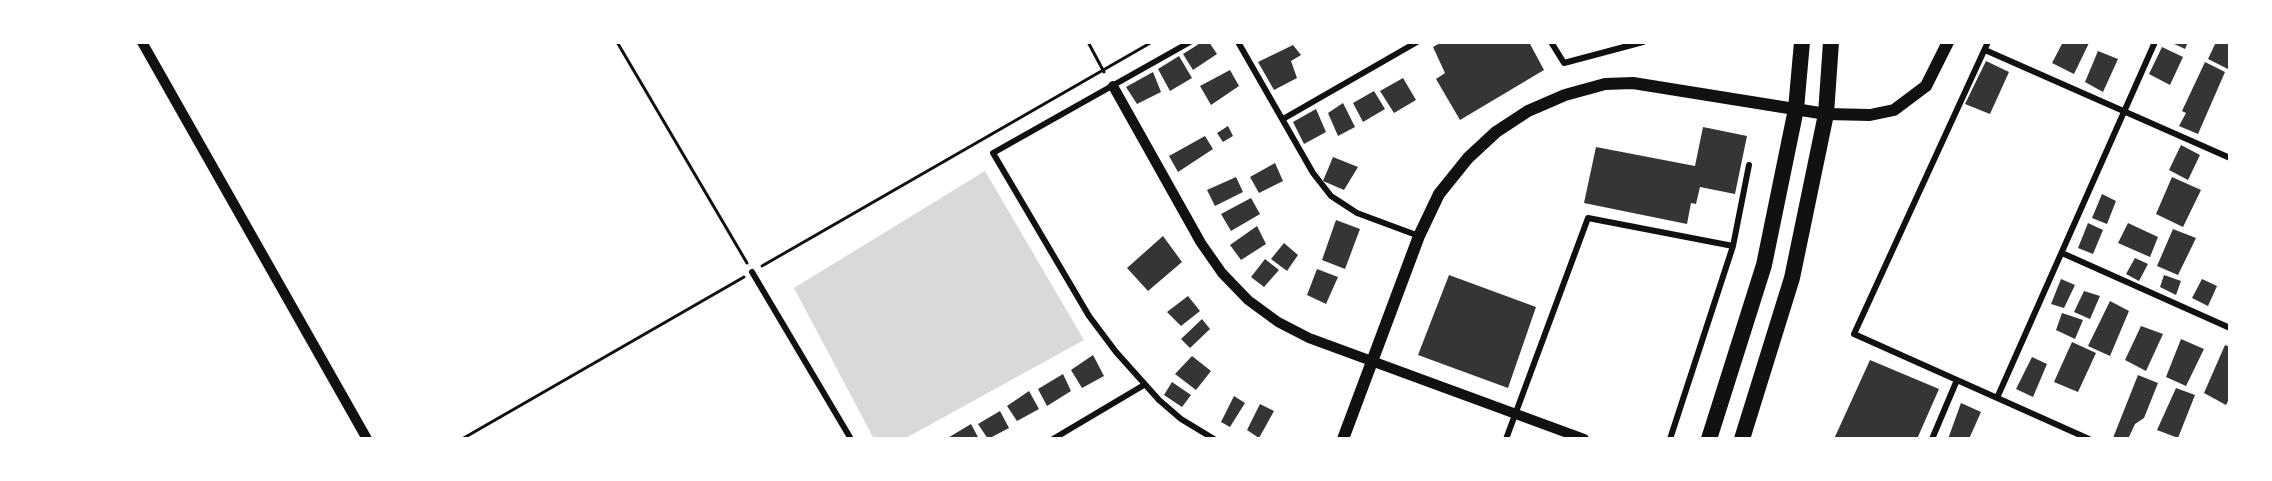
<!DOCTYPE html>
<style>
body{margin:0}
#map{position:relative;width:2272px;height:481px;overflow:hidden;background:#fff;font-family:"IBM Plex Sans",sans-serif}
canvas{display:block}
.frame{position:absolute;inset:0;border:44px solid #fff;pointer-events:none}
</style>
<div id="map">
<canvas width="2272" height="481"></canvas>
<div class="frame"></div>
</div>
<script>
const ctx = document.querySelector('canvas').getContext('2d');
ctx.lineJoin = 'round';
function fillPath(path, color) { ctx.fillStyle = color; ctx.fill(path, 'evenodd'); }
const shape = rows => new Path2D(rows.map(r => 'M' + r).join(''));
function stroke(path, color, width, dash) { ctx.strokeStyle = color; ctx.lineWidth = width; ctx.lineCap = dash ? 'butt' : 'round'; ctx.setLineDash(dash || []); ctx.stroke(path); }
fillPath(shape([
 [985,171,1084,340,904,439,874,439,794,288]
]), '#d9d9d9');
fillPath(shape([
 [1202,42,1209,42,1217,54,1193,70,1183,54],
 [1442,42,1529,42,1544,70,1460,120,1436,79,1445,73,1433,47],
 [2063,42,2089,43,2074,74,2052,63],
 [2170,42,2188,42,2185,49],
 [2216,42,2230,42,2230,70,2208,59],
 [1293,45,1301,55,1291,61,1297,78,1274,90,1258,62],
 [2162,47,2183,57,2170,85,2149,74],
 [2098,51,2118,59,2103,92,2085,82],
 [1179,56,1192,78,1170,91,1158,69],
 [1986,61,2009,72,1990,114,1965,104],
 [2205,62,2225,72,2198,134,2179,126,2186,113,2182,111],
 [1230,70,1239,86,1211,105,1200,86],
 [1153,72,1161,92,1137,104,1126,87],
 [1403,78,1416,100,1394,113,1380,91],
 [1374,91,1385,109,1363,122,1353,103],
 [1343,103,1355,127,1338,136,1328,113],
 [1316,109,1326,132,1304,144,1293,122],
 [1228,126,1233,136,1223,142,1217,133],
 [1703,127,1747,136,1735,194,1700,187,1696,204,1691,203,1687,224,1584,203,1596,147,1695,166],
 [1205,136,1213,149,1178,172,1169,156],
 [2181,145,2200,155,2188,180,2169,170],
 [1333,157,1358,167,1344,190,1323,181],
 [1275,163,1283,181,1259,193,1250,177],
 [1236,177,1243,192,1215,206,1207,190],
 [2172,177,2201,190,2183,227,2156,214],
 [2102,194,2116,201,2107,224,2092,218],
 [1251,198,1260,214,1231,231,1221,214],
 [1336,220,1360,229,1345,269,1322,260],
 [2088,223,2103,230,2093,254,2078,248],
 [2128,223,2158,237,2150,257,2118,243],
 [1257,226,1266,244,1241,260,1230,245],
 [2173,229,2196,238,2178,275,2157,266],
 [1163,236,1182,262,1148,291,1127,268],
 [1284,243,1298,255,1287,271,1271,259],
 [2135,258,2148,264,2139,281,2126,274],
 [1265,259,1279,270,1264,287,1251,277],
 [1317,269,1338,277,1326,304,1307,295],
 [1449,275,1536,307,1508,388,1418,355],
 [2164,275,2181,281,2176,295,2160,287],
 [2061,279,2075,285,2064,308,2051,304],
 [2202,279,2217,286,2208,306,2192,298],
 [2084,291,2100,296,2090,319,2074,312],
 [1188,296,1200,311,1181,326,1167,312],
 [2110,301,2129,311,2110,356,2088,346],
 [2062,313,2083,320,2075,339,2056,330],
 [1202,319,1210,329,1190,348,1181,339],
 [2141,326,2163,334,2146,371,2125,360],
 [2181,339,2204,349,2186,386,2166,377],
 [2072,342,2096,353,2078,392,2054,382],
 [2225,345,2230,347,2230,397,2226,405,2204,393],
 [1093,355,1104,376,1082,388,1071,370],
 [1192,356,1211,371,1196,390,1175,374],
 [2032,357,2047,364,2033,397,2016,389],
 [1870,360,1939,389,1917,439,1834,439],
 [1063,374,1071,391,1047,406,1038,389],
 [2138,375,2158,383,2144,418,2135,424,2128,439,2113,438],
 [1172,382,1191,395,1182,407,1164,395],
 [2176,388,2195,395,2178,438,2157,430],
 [1029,391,1039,409,1017,421,1007,406],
 [1234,396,1245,403,1230,427,1221,422],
 [1961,403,1981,412,1969,439,1948,439],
 [1260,404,1274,411,1259,438,1247,430],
 [1000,411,1009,428,988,439,978,424],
 [971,424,979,439,946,439]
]), '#353535');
stroke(shape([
 [617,42,747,263],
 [1088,42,1104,72],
 [762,266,1152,42],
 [462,439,744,277]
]), '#111', 3);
stroke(shape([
 [1190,42,993,153,1089,316,1116,352,1159,400,1181,419,1214,439],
 [1238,42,1313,173,1331,196,1357,213,1419,236],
 [1551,42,1564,63,1643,42],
 [1988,42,1854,334,2089,439],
 [1985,50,2230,158],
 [1283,119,1417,42],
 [2062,253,2230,328],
 [752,272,851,439],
 [1997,398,2155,42],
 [1053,439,1144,385],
 [1506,439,1588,218,1733,246],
 [1670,439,1733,246,1749,165],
 [1932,439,1957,380]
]), '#111', 6);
stroke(shape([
 [142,42,367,439],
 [1113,86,1201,243,1222,273,1248,300,1278,322,1309,338,1584,439]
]), '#111', 10);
stroke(shape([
 [1343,439,1419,236,1439,194,1468,158,1496,132,1528,111,1565,95,1605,84,1633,83,1826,114,1870,115,1894,110,1926,86,1948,42]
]), '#111', 12);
stroke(shape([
 [1709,439,1764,265,1796,109,1802,42],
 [1742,439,1792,278,1826,114,1831,42]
]), '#111', 16);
</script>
